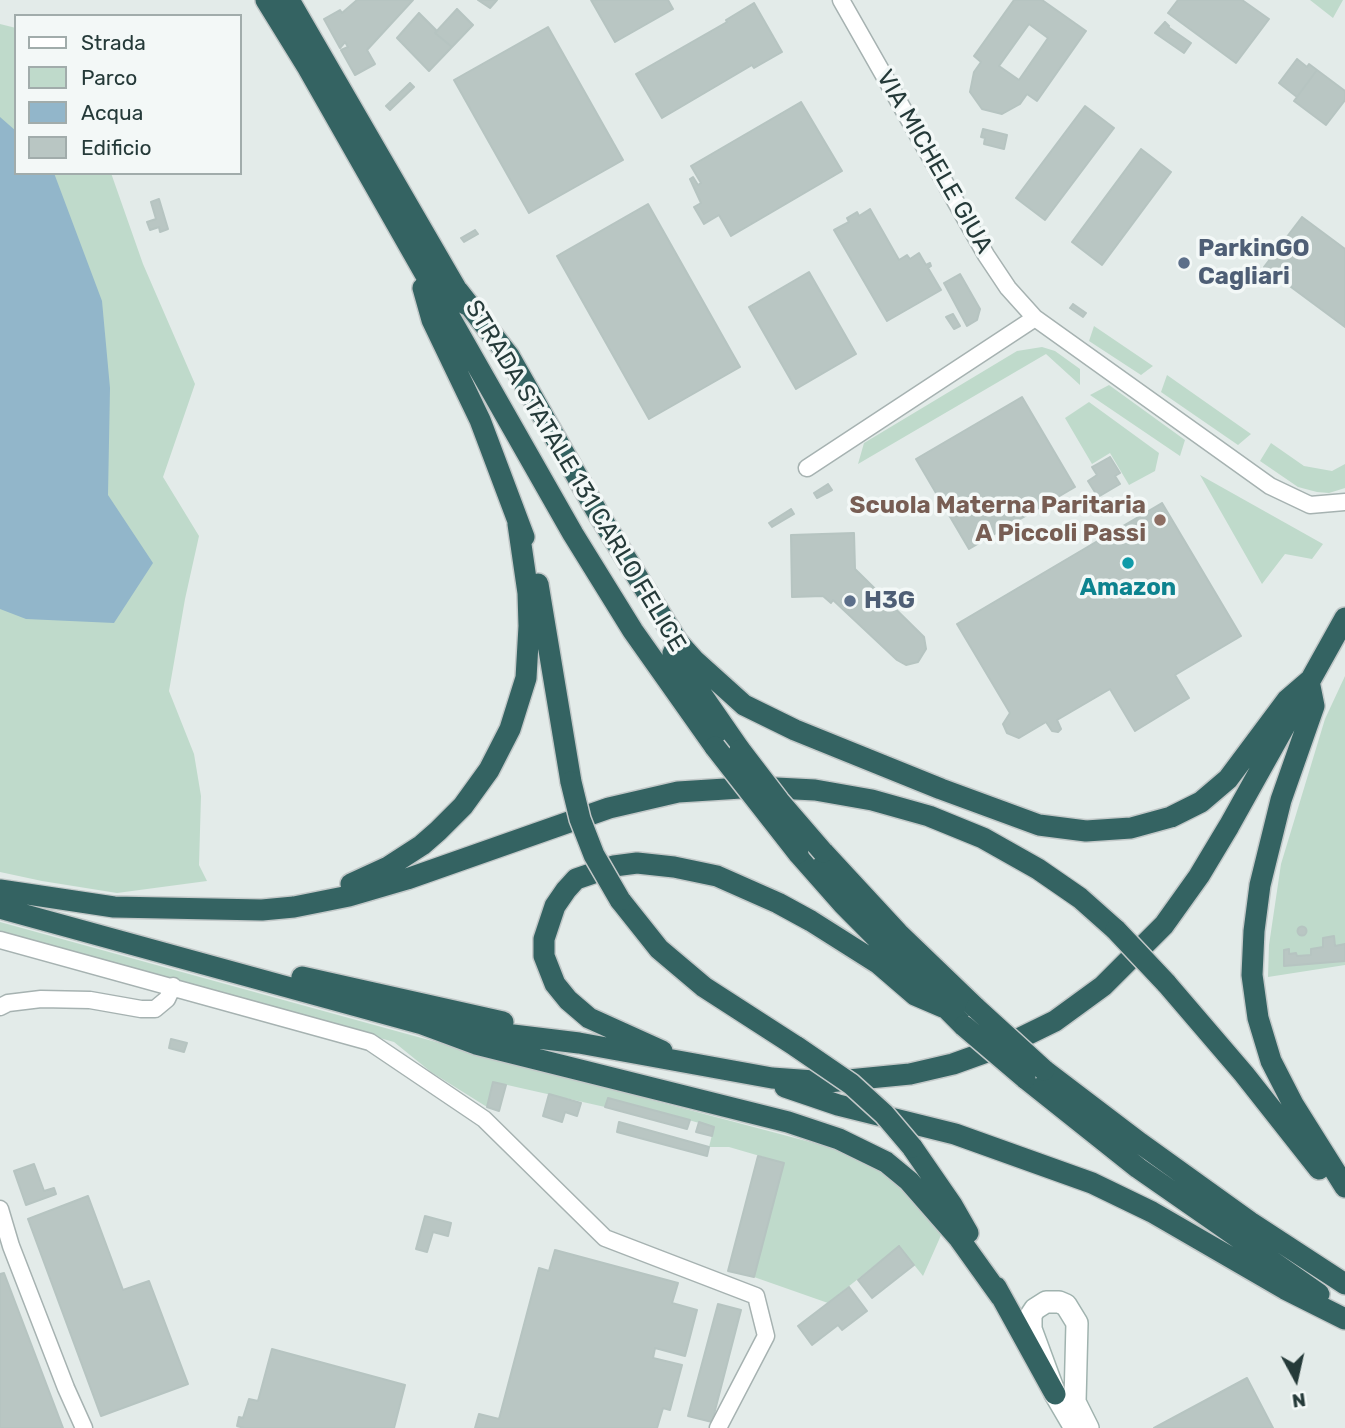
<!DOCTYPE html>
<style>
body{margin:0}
#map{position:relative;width:1345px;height:1428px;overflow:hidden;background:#e3ebe9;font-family:Rubik,sans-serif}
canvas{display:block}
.legend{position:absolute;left:14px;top:14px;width:228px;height:161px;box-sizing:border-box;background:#f3f8f7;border:2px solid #a1acab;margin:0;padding:9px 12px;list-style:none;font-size:21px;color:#253a39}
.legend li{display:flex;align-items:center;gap:14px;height:35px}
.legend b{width:35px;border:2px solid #a1acab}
.north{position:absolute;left:1261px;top:1344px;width:70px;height:70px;-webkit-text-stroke:5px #f3f8f7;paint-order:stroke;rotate:172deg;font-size:19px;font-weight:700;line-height:28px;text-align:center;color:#253a39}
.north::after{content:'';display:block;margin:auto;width:24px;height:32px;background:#253a39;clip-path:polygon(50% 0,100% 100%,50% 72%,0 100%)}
</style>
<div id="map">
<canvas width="1345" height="1428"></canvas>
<ul class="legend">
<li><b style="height:9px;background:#fff"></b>Strada</li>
<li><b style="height:19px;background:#bfdacb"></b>Parco</li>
<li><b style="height:19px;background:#92b6ca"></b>Acqua</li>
<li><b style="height:19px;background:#b9c6c3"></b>Edificio</li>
</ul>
<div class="north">N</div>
</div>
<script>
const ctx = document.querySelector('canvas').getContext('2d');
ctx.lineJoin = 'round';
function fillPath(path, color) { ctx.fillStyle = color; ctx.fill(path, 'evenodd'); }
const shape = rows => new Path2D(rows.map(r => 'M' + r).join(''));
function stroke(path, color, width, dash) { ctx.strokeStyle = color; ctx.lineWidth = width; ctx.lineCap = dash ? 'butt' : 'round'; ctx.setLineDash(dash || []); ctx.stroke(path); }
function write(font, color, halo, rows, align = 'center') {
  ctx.font = font + ' Rubik,sans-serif'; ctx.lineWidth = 7; ctx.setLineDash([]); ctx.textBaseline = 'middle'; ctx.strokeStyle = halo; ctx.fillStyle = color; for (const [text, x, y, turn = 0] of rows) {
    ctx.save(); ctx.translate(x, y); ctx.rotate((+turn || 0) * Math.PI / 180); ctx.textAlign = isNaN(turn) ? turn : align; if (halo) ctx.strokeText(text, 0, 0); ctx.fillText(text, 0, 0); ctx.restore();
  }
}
fillPath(shape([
 [1310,0,1343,0,1333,18],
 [0,24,16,28,16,173,111,173,143,264,195,384,163,477,199,536,185,599,169,691,194,754,201,796,199,865,207,881,117,893,42,881,0,872],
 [1094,326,1153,366,1141,375,1089,341],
 [1042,347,1055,351,1080,369,1080,385,1046,354,858,464,864,443,1017,351],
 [1167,375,1251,434,1238,445,1161,392],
 [1109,385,1185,440,1180,456,1090,395],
 [1089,402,1159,453,1155,471,1129,485,1110,453,1092,464,1065,418],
 [1271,443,1304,466,1332,471,1345,464,1345,488,1329,493,1317,492,1298,487,1260,461],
 [1200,475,1323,544,1312,559,1285,554,1262,584],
 [1345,676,1345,965,1268,977,1269,945,1281,864,1325,719],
 [0,922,527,1067,829,1147,858,1157,903,1186,942,1233,923,1276,899,1246,828,1303,754,1277,784,1163,729,1147,709,1147,714,1127,608,1098,605,1107,494,1082,487,1107,431,1072,394,1042,0,932]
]), '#bfdacb');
fillPath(shape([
 [0,117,16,131,16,173,54,173,102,301,110,388,108,495,153,563,114,623,26,619,0,609]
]), '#92b6ca');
const building = shape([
 [357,0,413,0,367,50,375,64,355,75,341,50,348,47,345,42,340,48,324,19,340,10,342,13,357,0],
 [478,0,497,0,490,8,478,0],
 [591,0,668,0,673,9,615,42,591,0],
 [1014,0,1042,0,1086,31,1037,101,1027,94,1020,104,1002,114,982,109,970,92,974,72,981,62,974,56,1014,0],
 [1029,24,1048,38,1019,80,999,66,1029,24],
 [1178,0,1242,0,1269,19,1236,63,1168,13,1178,0],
 [754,3,782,52,754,68,752,65,662,118,636,74,727,22,726,20,754,3],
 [457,9,473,25,452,47,435,33,457,9],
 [419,13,437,31,435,33,452,47,429,71,397,38,419,13],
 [1165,22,1169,26,1168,27,1191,43,1184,53,1155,33,1165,22],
 [548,27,623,160,529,213,454,80,548,27],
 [1297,59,1307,67,1309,64,1317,70,1297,97,1279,83,1297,59],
 [1317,70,1345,91,1345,100,1326,125,1294,101,1317,70],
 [410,83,414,87,390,110,386,106,410,83],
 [801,102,842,171,731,236,719,215,704,224,694,207,701,203,690,179,693,177,698,185,701,183,691,166,801,102],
 [1085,106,1114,128,1045,220,1016,198,1085,106],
 [983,129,1007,135,1004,149,984,144,985,138,981,137,983,129],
 [1141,149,1171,172,1102,265,1072,242,1141,149],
 [159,199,168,229,160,232,159,227,150,230,147,222,156,219,151,202,159,199],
 [648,204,740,367,649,419,557,256,648,204],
 [870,209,899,260,907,255,910,259,919,253,926,265,930,263,931,266,928,268,941,290,887,321,834,230,849,222,847,218,857,212,859,216,870,209],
 [1302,217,1345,249,1345,327,1264,267,1302,217],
 [475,230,478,234,464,242,461,238,475,230],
 [809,272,856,354,796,389,749,307,809,272],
 [960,274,980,309,977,320,967,326,944,283,960,274],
 [1073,304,1086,313,1083,317,1070,308,1073,304],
 [953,314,960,326,954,329,946,317,953,314],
 [1022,397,1075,487,969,549,916,459,1022,397],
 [1110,457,1120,473,1115,476,1120,484,1098,497,1088,481,1097,475,1092,467,1110,457],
 [828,484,832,490,817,498,814,493,828,484],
 [1162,503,1241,636,1175,675,1189,698,1135,731,1110,689,1057,720,1061,729,1058,732,1052,731,1046,722,1019,738,1007,733,1003,724,1010,713,957,624,1162,503],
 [791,509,794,514,772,527,769,523,791,509],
 [854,533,855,569,924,637,926,649,918,662,906,665,897,660,833,600,831,603,823,596,792,597,791,535,854,533],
 '1297.5 931a4.5 4.5 0 1 1 9 0a4.5 4.5 0 1 1-9 0Z',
 [1334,936,1335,946,1345,944,1345,961,1284,966,1284,950,1289,949,1289,954,1296,953,1297,956,1311,955,1311,949,1323,947,1323,938,1334,936],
 [171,1039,187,1043,184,1052,169,1048,171,1039],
 [493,1082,506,1085,499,1111,487,1107,493,1082],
 [549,1094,581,1103,577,1116,565,1112,562,1122,543,1116,549,1094],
 [608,1098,690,1120,687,1129,605,1107,608,1098],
 [619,1122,709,1147,707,1156,617,1132,619,1122],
 [699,1122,714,1127,712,1136,696,1132,699,1122],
 [758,1156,784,1163,754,1277,728,1271,758,1156],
 [34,1164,44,1191,54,1188,56,1194,26,1205,14,1171,34,1164],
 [88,1196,123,1290,149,1281,188,1384,101,1416,28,1219,88,1196],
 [425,1216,451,1223,448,1236,433,1232,427,1252,416,1249,425,1216],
 [899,1246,914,1265,872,1298,858,1280,899,1246],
 [555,1250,678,1283,672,1303,697,1310,685,1356,655,1348,653,1358,682,1365,670,1410,663,1408,657,1428,475,1428,479,1414,499,1419,539,1268,549,1271,555,1250],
 [4,1273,63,1428,0,1428,0,1274,4,1273],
 [849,1287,867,1311,842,1330,838,1325,812,1345,798,1326,849,1287],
 [718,1304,741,1310,712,1422,688,1416,718,1304],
 [272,1349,405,1385,394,1428,244,1428,237,1426,239,1417,243,1418,249,1399,258,1401,272,1349],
 [1247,1378,1273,1428,1154,1428,1247,1378]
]);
fillPath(building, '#b9c6c3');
stroke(building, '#b6c4c1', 2);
const street = shape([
 [841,0,986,255,1008,288,1035,318,1270,486,1310,505,1345,502],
 [807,468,1035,318],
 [0,940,370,1042,484,1119,605,1238,756,1296,766,1336,718,1428],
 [0,1007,8,1003,41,999,90,1000,141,1009,155,1009,167,999,173,986],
 [0,1209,11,1246,66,1388,84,1428]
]);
const secondary = shape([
 [1075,1428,1055,1394,1031,1329,1031,1315,1035,1309,1046,1302,1059,1302,1066,1305,1077,1323,1075,1402,1088,1428]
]);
const highway = shape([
 [266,0,308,68,573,534,633,631,715,747],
 [289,0,465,304],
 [423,288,432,320,480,420,524,537],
 [458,291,509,356,596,510,677,641,694,660,744,705,795,730,941,789,1039,825,1086,831,1131,828,1171,817,1201,802,1228,779,1287,700,1309,681],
 [538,584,571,782],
 [673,653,740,750],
 [1309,681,1314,706,1281,800,1260,885,1254,931,1252,975,1258,1018,1271,1061,1293,1104,1345,1187],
 [823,852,898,933,976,1008],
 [798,853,843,904,964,1026],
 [351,884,388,867,422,845,438,831,463,806,489,770,510,729,526,678,529,626,528,593,518,524],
 [0,890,114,907,262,910,294,907,349,896,407,879,609,808,678,792,757,787,815,790,872,800,929,816,983,838,1038,869,1080,898,1116,930],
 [620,900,659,949,704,987,797,1047],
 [0,908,422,1024,476,1044,788,1122,839,1139,886,1162,909,1181,958,1237,1001,1297],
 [302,977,503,1022],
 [1166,983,1244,1074,1319,1169],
 [422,1024,579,1043,772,1078,828,1082,910,1074,953,1064,1006,1045,1055,1021,1103,986,1164,925,1199,876,1229,826,1345,618],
 [662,1051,589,1018,568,1000,555,984,544,956,544,939,555,906,566,890,576,879,614,866,637,863,674,867,717,876,778,903,811,921,879,964,915,995,943,1007],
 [1044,1070,1140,1143,1250,1222,1345,1284],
 [1025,1078,1138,1168,1319,1294],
 [785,1087,838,1105,955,1134,1092,1183,1152,1212,1285,1289,1345,1319],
 [912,1147,952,1205,968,1233],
 [996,1287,1055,1394]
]);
stroke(street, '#a6b2b1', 19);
stroke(secondary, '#a0b3af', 24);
stroke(highway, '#c2c8c8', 24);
stroke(street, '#fff', 16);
stroke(secondary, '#fff', 21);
stroke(highway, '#346362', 21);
const highwayBridge = shape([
 [715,747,798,853],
 [740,750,779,801,823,852],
 [571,782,580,819,594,855,620,900],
 [1116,930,1166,983],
 [976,1008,1044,1070],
 [964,1026,1025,1078],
 [797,1047,851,1084,884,1114,912,1147]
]);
stroke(highwayBridge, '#c2c8c8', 24, []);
stroke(highwayBridge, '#346362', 21);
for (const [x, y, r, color] of [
 [1184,263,7,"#5c6f8a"],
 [1160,520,7,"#8d6e63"],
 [1128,563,7,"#0f9aa8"],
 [850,601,7,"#5c6f8a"]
]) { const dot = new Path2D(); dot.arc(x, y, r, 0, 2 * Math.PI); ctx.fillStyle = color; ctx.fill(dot); stroke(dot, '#f3f8f7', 2.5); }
write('24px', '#253a39', '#f3f8f7', [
 ["VIA MICHELE GIUA",934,162,60],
 ["STRADA STATALE 131 CARLO FELICE",575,476,59]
]);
write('bold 24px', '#4e5e75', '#f3f8f7', [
 ["ParkinGO",1198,249],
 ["Cagliari",1198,277],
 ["H3G",864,601]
], 'left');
write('bold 24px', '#785e54', '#f3f8f7', [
 ["Scuola Materna Paritaria",1146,506],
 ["A Piccoli Passi",1146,534]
], 'right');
write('bold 24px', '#0d838f', '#f3f8f7', [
 ["Amazon",1128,588]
]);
</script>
